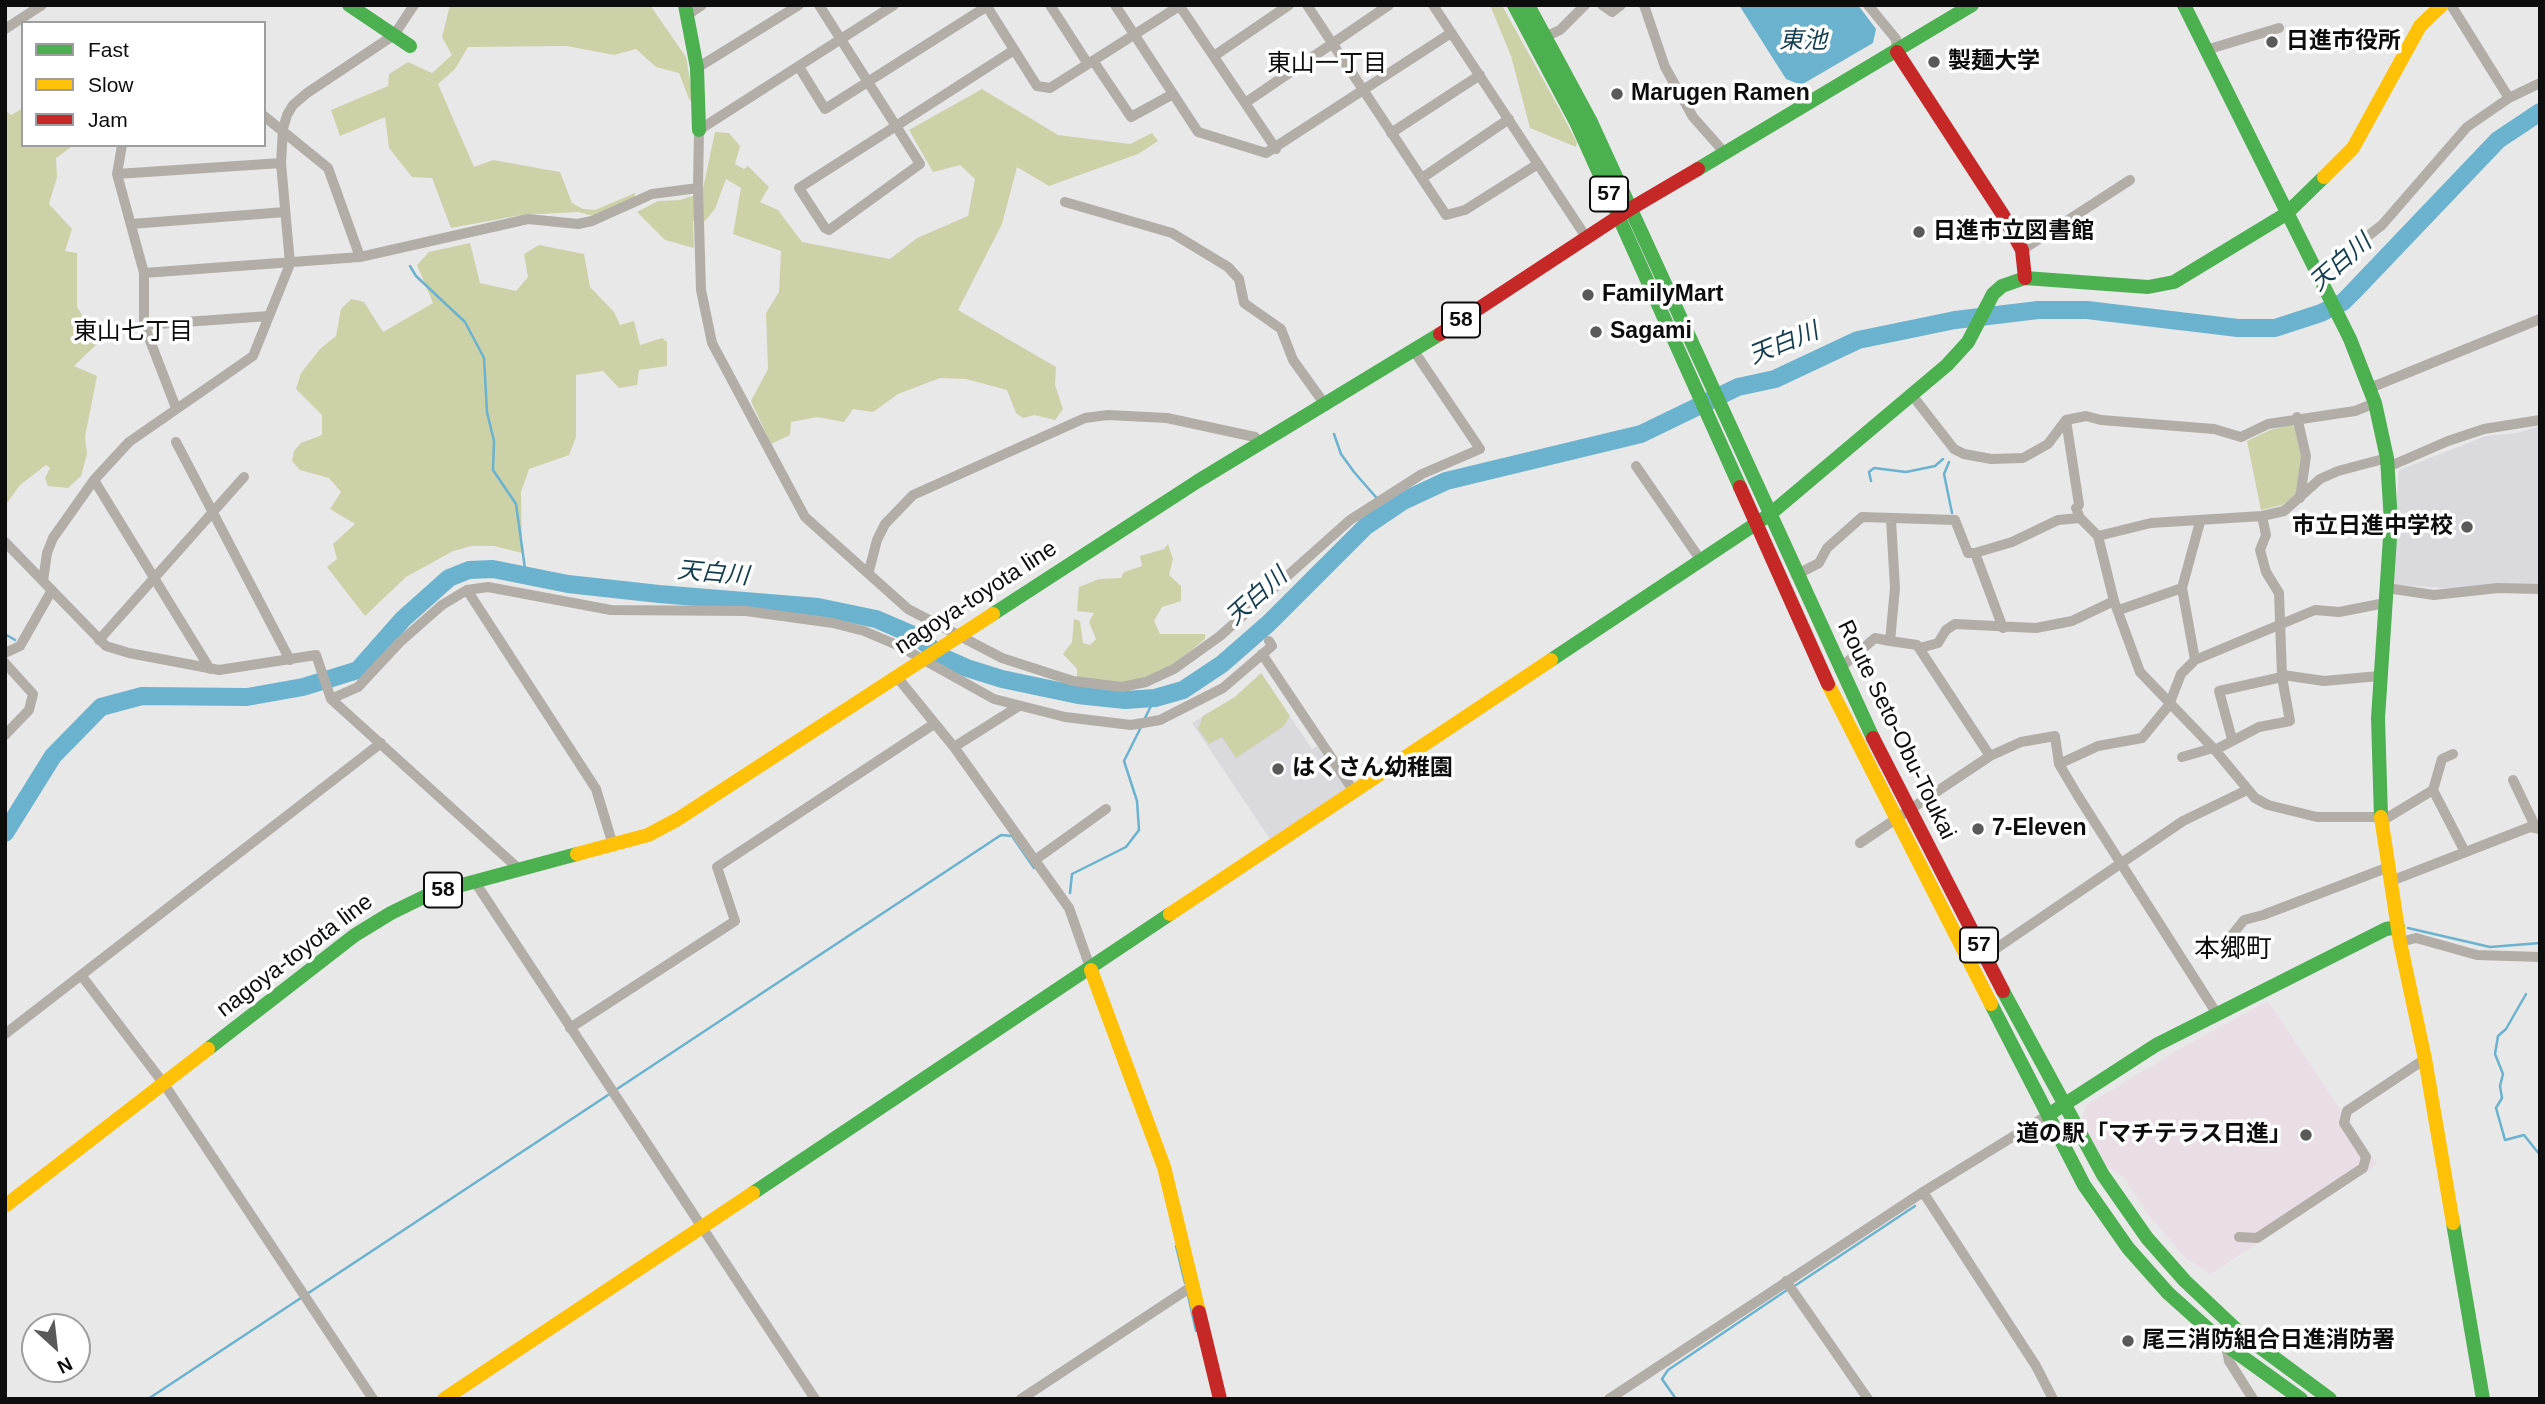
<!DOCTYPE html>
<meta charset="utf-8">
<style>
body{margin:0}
#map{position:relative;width:2545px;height:1404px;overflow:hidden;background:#e8e8e9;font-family:Helvetica,sans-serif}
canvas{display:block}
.frame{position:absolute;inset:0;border:7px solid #0d0d0e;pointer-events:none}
.legend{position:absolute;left:21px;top:21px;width:245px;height:126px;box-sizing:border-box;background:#fff;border:2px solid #9e9e9f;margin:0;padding:9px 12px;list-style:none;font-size:21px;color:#0d0d0e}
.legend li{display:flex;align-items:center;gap:14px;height:35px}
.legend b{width:35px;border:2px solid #9e9e9f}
.north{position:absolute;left:21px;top:1313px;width:70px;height:70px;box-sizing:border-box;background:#fff;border:2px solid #9e9e9f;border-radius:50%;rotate:153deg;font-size:19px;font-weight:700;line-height:28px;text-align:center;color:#0d0d0e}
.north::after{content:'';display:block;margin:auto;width:24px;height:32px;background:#5a5a5b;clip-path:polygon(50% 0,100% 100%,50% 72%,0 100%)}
</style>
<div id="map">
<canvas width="2545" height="1404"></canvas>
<div class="frame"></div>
<ul class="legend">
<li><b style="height:9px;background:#4caf50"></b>Fast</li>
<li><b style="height:9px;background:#ffc107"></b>Slow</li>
<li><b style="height:9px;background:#c62828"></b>Jam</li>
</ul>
<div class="north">N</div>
</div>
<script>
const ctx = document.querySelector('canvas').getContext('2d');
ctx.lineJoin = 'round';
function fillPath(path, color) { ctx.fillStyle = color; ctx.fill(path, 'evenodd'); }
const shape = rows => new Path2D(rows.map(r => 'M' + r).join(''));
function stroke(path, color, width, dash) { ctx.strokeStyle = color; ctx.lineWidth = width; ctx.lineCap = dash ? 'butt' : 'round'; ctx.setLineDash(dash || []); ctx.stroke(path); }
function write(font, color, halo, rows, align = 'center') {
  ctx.font = font + ' Helvetica,"Noto Sans JP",sans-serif'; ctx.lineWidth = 7; ctx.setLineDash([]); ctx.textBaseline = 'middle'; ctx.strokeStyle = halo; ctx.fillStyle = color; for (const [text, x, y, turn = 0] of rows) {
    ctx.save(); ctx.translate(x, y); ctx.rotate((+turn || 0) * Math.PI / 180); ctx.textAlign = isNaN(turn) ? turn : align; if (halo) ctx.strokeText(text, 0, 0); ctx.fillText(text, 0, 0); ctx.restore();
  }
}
fillPath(shape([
 [2268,1001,2377,1164,2211,1274,2184,1257,2147,1213,2124,1178,2105,1165,2081,1123,2086,1105,2190,1043]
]), '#eadee6');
fillPath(shape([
 [2540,426,2540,585,2481,591,2391,584,2399,470,2486,436,2517,433],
 [1261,673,1312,749,1317,746,1347,789,1270,839,1192,723,1235,697]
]), '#d9d9de');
fillPath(shape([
 [450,5,650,5,686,57,694,104,689,99,679,73,656,67,636,49,614,55,567,46,468,47,455,69,438,84,474,167,493,160,560,172,572,203,583,209,595,210,635,193,635,197,594,216,578,212,521,215,451,228,432,178,412,177,389,148,385,117,340,136,331,110,388,86,389,74,408,62,432,73,452,55,442,37],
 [1490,5,1502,5,1504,9,1560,110,1577,143,1576,147,1530,128,1511,56],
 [982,89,1058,135,1130,144,1152,133,1158,141,1138,154,1049,186,1017,167,1002,224,958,310,1056,367,1055,385,1063,409,1055,420,1034,415,1023,418,1016,413,1007,390,966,379,940,378,898,394,873,412,853,409,844,422,817,417,791,422,790,435,771,444,751,401,768,369,766,313,779,292,781,251,733,234,741,188,726,179,715,209,705,221,693,221,694,248,665,240,637,212,658,201,680,200,702,193,715,132,729,133,740,146,735,164,744,169,748,166,769,187,760,202,778,210,802,242,890,259,917,238,968,216,975,179,960,165,933,172,909,130],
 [23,108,23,145,74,145,56,158,57,177,49,204,72,229,65,251,77,253,77,307,99,342,74,366,97,376,85,437,87,454,81,476,68,488,48,486,45,478,50,468,46,465,20,485,7,503,5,110,11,115],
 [470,243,480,283,516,291,528,277,524,254,539,245,584,254,590,287,614,312,620,325,634,321,640,345,662,338,667,342,667,366,639,370,637,385,619,388,603,371,576,375,576,437,569,455,529,469,521,492,522,553,494,546,472,546,453,551,406,577,365,616,327,567,337,559,333,544,355,524,330,509,341,492,329,478,300,470,292,461,294,451,301,443,322,435,322,415,296,389,301,373,320,349,336,336,341,309,351,299,364,302,383,332,433,303,417,265,429,252],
 [2291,425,2295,428,2301,456,2296,495,2282,505,2261,510,2247,441,2270,430],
 [1168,544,1173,559,1169,575,1181,586,1181,601,1162,607,1154,621,1160,634,1205,634,1205,639,1173,665,1132,683,1077,680,1077,669,1063,654,1072,642,1074,619,1080,621,1083,643,1090,645,1096,639,1089,622,1094,613,1077,611,1079,587,1099,579,1121,578,1124,572,1142,566,1140,556,1164,549],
 [1261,673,1290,716,1284,726,1236,758,1222,737,1209,744,1198,729,1203,716,1235,697]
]), '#cdd1a8');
fillPath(shape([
 [1739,5,1858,5,1876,29,1873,43,1801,85,1786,79]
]), '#6bb2ce');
stroke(shape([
 [410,266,416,276,465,322,484,358,487,412,494,441,493,470,516,504,526,576],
 [1334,434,1341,454,1354,472,1388,511],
 [1949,462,1944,474,1952,513],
 [1871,481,1869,472,1874,468,1906,472,1935,466,1943,459],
 [5,634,15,640],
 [1145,718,1155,698],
 [1070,893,1072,874,1126,847,1139,830,1137,801,1124,761,1141,727],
 [2408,928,2490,947,2540,943],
 [2526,994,2506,1029,2498,1036,2495,1054,2503,1074,2500,1086,2502,1098,2496,1108,2505,1140,2524,1135,2540,1155],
 [617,1089,1001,835,1012,836,1034,868],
 [1176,1246,1185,1283],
 [1793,1287,1915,1206],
 [1188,1295,1196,1331],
 [148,1399,608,1095],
 [1676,1399,1662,1379,1668,1370,1787,1290]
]), '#6bb2ce', 2.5);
stroke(shape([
 [5,833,53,756,101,707,142,696,247,697,303,687,358,670,403,619,449,578,469,570,493,569,568,584,659,594,818,607,876,619,918,637,942,657,967,668,1002,679,1078,695,1125,700,1155,698,1183,690,1222,664,1269,623,1366,526,1403,501,1446,481,1641,434,1738,387,1775,379,1858,340,1955,320,2038,310,2087,310,2238,328,2275,328,2321,313,2343,302,2353,292,2498,140,2540,112]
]), '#6bb2ce', 18);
stroke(shape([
 [819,5,896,126,1014,50],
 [894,5,699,130,698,188,701,290,712,343,805,517,908,609,1002,658,1073,681,1122,687,1146,682,1174,669,1220,636,1350,520,1422,474,1480,449,1414,351],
 [986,5,1037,86,1050,88,1181,5],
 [1050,5,1088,64],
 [1115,5,1198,132,1266,153,1451,33],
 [1179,5,1276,149],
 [1307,5,1446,215,1465,210,1538,164],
 [1433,5,1586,237],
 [1602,5,1612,12,1621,5],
 [1644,5,1665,67,1693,117,1724,152],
 [1868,5,1896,39,1897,52],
 [2451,5,2509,98],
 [687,15,702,5],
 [5,29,42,5],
 [1547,36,1560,30,1585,5],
 [2206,50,2279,28],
 [1214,56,1289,5],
 [1094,62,1131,117,1173,94],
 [799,67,825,109,989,5],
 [697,68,799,5],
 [1245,103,1389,5],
 [264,116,328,168,360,257],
 [896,126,920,164,829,230,825,228,799,188,896,126],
 [1391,133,1480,75],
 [122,145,117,174,144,273,144,325,176,408],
 [117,174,281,163],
 [1422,178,1509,119],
 [1065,202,1172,233,1228,267,1239,279,1244,303,1281,329,1293,360,1326,406],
 [131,224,285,212],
 [2022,250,2130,180],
 [144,273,360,257,528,219,578,224,592,221,652,194,698,188],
 [2318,275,2382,225,2467,127,2509,98,2540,83],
 [144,325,269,316],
 [2370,388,2540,319],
 [1912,395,1954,449,1964,454,1991,459,2023,458,2048,444,2066,420,2086,416,2101,420,2214,429,2241,437,2268,424,2355,411,2375,403],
 [2297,417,2306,456,2300,498],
 [2066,420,2079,505,2076,508,2080,518,2098,536,2151,523,2262,516,2284,511,2320,479,2338,471,2387,458],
 [176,442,290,660],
 [1636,466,1702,562],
 [2388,467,2448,441,2484,429,2540,420],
 [94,480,210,669],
 [2098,536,2114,601,2140,672,2215,750,2255,798,2268,805,2317,817,2381,817],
 [5,542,106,646,129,653,219,670,316,655,331,699,520,870],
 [1975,553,2003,628],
 [869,571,877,540,885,524,913,495,1085,418,1108,415,1167,418,1255,437,1260,443],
 [1796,575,1819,563,1827,548,1862,517,1955,520,1968,553,1975,553,2012,542,2058,520,2080,518],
 [43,581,47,553,53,538,94,480,129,442,253,356,290,264,281,163,283,129,287,115,293,105,307,93,394,35,414,5],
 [2387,588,2434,595,2498,588,2540,589],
 [467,590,596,789,613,845],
 [2119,610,2182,588],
 [99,640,244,477],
 [1890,641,1917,645,1990,756],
 [1920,648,1938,643,1946,630,1955,624,2036,628,2072,621,2114,601],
 [5,653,20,646,52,590],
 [1262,654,1355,793],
 [2195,660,2182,588,2200,522],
 [5,663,33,694,29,710,5,735],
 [1839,669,1875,638,1890,641,1895,588,1891,520],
 [2283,675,2324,681,2379,676],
 [897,677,954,747,1069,908,1091,970],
 [331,699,358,687,400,642,442,605,467,590,488,587,611,610,746,611,833,623,864,631,897,645,994,699,1065,717,1131,725,1160,720,1223,688,1272,646,1269,641],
 [2232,739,2219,691,2282,677],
 [954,747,1019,706],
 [2215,750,2259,727,2290,721,2282,677,2279,593,2266,572,2260,550,2266,535,2262,516],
 [2182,757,2213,748],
 [2059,764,2098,746,2142,738,2169,705,2181,674,2195,660,2315,610,2339,612,2385,603],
 [2513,780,2536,828],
 [2433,790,2465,852],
 [2382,821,2433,790,2442,759,2453,754],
 [1860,843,1990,756,2021,742,2055,736,2059,764,2078,796,2217,1014],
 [1035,860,1106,809],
 [2391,881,2530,827,2540,829],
 [475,882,815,1399],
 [2232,935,2244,920,2263,915,2389,867],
 [2400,942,2416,938,2477,955,2540,957],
 [1985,956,2183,821,2247,790],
 [81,975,164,1084,373,1399],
 [570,1028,735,921,717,867,934,724],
 [5,1034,381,743],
 [1923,1192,2036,1366,2053,1399],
 [2239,1237,2257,1238,2363,1168,2366,1157,2344,1123,2347,1111,2425,1059],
 [1786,1281,1868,1399],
 [2226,1345,2229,1361,2253,1399],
 [1021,1399,1191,1287],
 [1609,1399,1923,1192,2048,1115]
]), '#b2aea7', 10);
stroke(shape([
 [349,5,410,46],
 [685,5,697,68,699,130],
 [1514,5,1576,122,1740,487],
 [1528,5,1590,120,1873,738],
 [2184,5,2350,339,2375,403,2387,458,2391,522,2378,718,2381,817],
 [1698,169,1972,5],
 [993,614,1198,481,1440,334],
 [1551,660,1769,515,1947,365,1968,342,1993,294,2002,286,2025,278,2148,287,2174,282,2286,214,2324,177],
 [2003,991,2103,1175,2147,1238,2185,1281,2238,1331,2330,1399],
 [1991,1004,2084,1185,2128,1248,2168,1293,2226,1345,2301,1399],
 [208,1049,355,935,391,913,432,893,577,854],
 [2048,1115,2156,1045,2386,929,2398,927],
 [753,1193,1170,914],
 [2453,1223,2483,1399]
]), '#4caf50', 14);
stroke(shape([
 [2324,177,2353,148,2420,26,2442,5],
 [1828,684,1991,1004],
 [2381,817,2400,942,2425,1059,2453,1223],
 [577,854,648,835,678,819,993,614],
 [1170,914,1551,660],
 [1091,970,1164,1167,1199,1312],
 [5,1206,208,1049],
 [444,1399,753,1193]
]), '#ffc107', 14);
stroke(shape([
 [1897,52,2003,215,2022,250,2025,278],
 [1440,334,1630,209,1698,169],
 [1740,487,1828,684],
 [1873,738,2003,991],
 [1199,1312,1220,1399]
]), '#c62828', 14);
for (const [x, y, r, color] of [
 [2272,42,7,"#5a5a5b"],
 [1934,62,7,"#5a5a5b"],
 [1617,94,7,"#5a5a5b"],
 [1919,232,7,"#5a5a5b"],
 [1588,295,7,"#5a5a5b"],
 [1596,332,7,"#5a5a5b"],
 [2467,527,7,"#5a5a5b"],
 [1278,769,7,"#5a5a5b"],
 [1978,829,7,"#5a5a5b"],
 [2306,1135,7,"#5a5a5b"],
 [2128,1341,7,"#5a5a5b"]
]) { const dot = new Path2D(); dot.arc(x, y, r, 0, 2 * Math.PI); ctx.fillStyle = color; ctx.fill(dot); stroke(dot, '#fff', 2.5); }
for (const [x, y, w] of [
 [1609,194,38],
 [1461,320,38],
 [443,890,38],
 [1979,945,38]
]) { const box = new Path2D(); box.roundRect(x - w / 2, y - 17.5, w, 35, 5); ctx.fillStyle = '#fff'; ctx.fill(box); stroke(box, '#0d0d0e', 2); }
write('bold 21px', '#0d0d0e', null, [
 ["57",1609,194],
 ["58",1461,320],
 ["58",443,890],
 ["57",1979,945]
]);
write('bold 23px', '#0d0d0e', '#fff', [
 ["日進市役所",2286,42],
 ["製麺大学",1948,62],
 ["Marugen Ramen",1631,94],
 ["日進市立図書館",1933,232],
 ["FamilyMart",1602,295],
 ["Sagami",1610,332],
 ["市立日進中学校",2453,527,"right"],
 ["はくさん幼稚園",1292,769],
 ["7-Eleven",1992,829],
 ["道の駅「マチテラス日進」",2292,1135,"right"],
 ["尾三消防組合日進消防署",2142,1341]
], 'left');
write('23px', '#0d0d0e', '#fff', [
 ["nagoya-toyota line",976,598,-33],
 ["Route Seto-Obu-Toukai",1896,730,64],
 ["nagoya-toyota line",295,956,-37]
]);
write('italic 24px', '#143e50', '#fff', [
 ["東池",1803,41],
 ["天白川",2341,263,-41],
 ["天白川",1784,344,-22],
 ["天白川",713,574,5],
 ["天白川",1257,597,-42]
]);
write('24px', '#0d0d0e', '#fff', [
 ["東山一丁目",1327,64],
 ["東山七丁目",133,332]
]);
write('26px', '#0d0d0e', '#fff', [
 ["本郷町",2233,950]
]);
</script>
